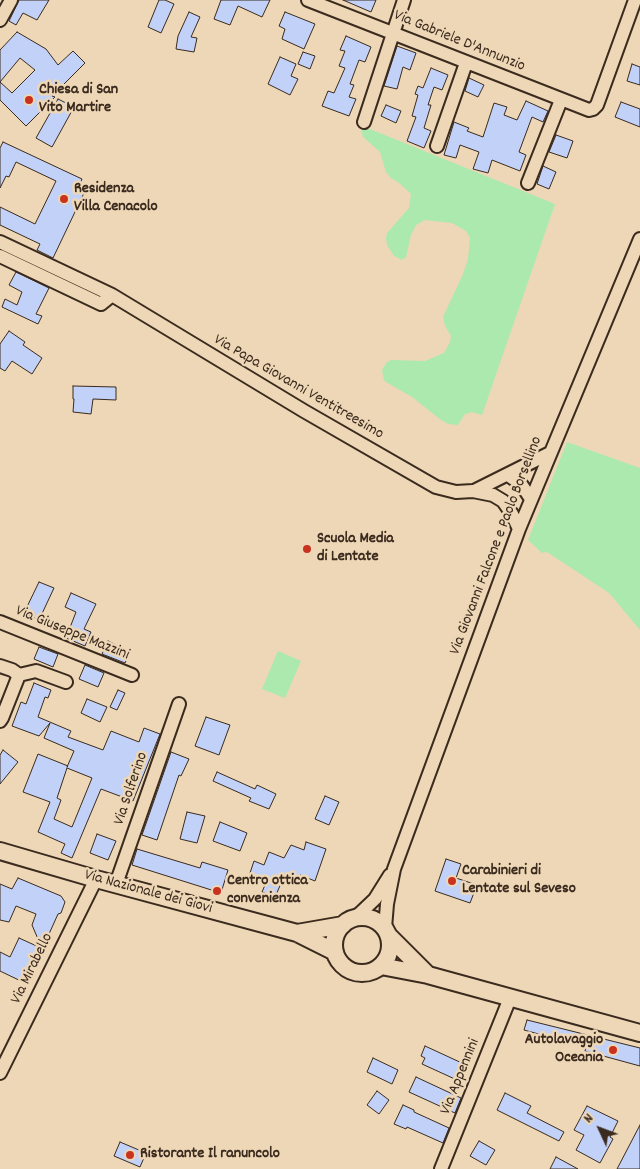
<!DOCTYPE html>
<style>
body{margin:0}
#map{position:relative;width:640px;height:1169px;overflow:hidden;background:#edd7b6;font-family:Dekko,sans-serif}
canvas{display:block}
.north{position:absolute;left:575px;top:1104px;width:50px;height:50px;-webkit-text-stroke:4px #edd7b6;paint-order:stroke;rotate:313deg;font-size:14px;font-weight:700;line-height:20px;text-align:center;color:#3b2a1e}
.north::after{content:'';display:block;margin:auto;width:18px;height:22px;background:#3b2a1e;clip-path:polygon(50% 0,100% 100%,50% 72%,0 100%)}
</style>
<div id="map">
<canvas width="640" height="1169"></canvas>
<div class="north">N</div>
</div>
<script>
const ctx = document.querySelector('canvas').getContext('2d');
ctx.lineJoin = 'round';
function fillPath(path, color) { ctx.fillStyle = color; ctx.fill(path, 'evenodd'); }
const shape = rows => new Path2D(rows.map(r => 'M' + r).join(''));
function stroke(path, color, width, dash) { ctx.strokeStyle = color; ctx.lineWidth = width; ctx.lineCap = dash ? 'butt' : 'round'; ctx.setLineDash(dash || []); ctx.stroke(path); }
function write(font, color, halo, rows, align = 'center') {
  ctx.font = font + ' Dekko,sans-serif'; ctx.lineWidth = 5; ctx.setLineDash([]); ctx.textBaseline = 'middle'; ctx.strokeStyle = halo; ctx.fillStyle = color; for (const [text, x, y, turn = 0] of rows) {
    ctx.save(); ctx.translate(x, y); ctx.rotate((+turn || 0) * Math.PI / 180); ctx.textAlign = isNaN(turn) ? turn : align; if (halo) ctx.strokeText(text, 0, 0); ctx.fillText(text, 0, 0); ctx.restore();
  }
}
fillPath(shape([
 [360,125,555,204,482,415,472,412,469,413,465,414,458,425,448,424,441,420,412,397,386,382,384,380,382,370,387,362,391,360,425,361,444,353,450,342,451,336,445,326,443,317,463,274,468,259,470,238,466,231,452,223,425,220,416,225,411,235,406,257,402,260,394,256,387,245,386,238,387,233,409,208,411,194,399,183,391,178,386,172,380,152,363,137],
 [567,442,640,468,640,630,609,593,550,554,546,552,542,553,528,540],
 [278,651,301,661,285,698,262,689]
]), '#ace9af');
const building = shape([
 [19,0,49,0,37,20,23,13,16,25,9,21,19,0],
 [159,0,165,0,174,4,161,33,148,27,159,0],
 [221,0,270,0,262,17,238,6,230,25,214,19,221,0],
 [343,0,376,0,371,12,343,0],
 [189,12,200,17,191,37,197,38,194,52,176,49,178,36,189,12],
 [285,12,315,24,304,49,282,39,285,29,279,26,285,12],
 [17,32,46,49,58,65,73,51,85,63,52,96,55,97,26,126,0,100,0,82,12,93,35,70,20,58,0,82,0,50,17,32],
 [346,36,371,47,365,62,359,60,350,84,354,85,349,97,356,99,349,116,322,106,328,91,334,93,345,68,339,66,345,51,340,50,346,36],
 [397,46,416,53,410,70,403,67,397,89,384,86,397,46],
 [303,52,315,56,310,69,298,64,303,52],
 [280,57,296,64,291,76,298,79,290,95,268,84,280,57],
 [632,64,640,67,640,85,627,81,632,64],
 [431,68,448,75,442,90,434,87,428,105,431,105,424,128,431,131,424,148,407,141,416,117,412,116,418,95,415,94,418,86,423,88,431,68],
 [469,78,484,85,478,97,465,91,469,78],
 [58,99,74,107,52,147,36,138,58,99],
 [526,101,548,111,543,122,532,117,519,152,526,155,520,171,492,160,488,173,473,169,479,152,460,145,456,158,444,155,454,122,469,128,467,131,483,137,494,103,507,107,504,115,517,120,526,101],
 [621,102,640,109,640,127,615,117,621,102],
 [386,105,401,111,396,123,381,116,386,105],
 [556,135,573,141,567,158,549,152,556,135],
 [3,142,82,179,78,188,85,191,53,258,37,250,40,244,0,225,0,207,35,224,56,181,16,162,9,177,6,176,0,188,0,148,3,142],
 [543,166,556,172,549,189,537,184,543,166],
 [16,272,49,288,36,314,42,316,38,324,2,307,5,299,17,305,22,292,9,285,16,272],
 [9,331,25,342,23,345,42,358,32,374,12,361,5,371,0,368,0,344,9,331],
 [73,386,116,387,116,400,93,399,91,414,73,412,74,399,73,399,73,386],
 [39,582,54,588,39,620,24,613,39,582],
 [71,593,96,604,84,629,91,632,85,646,66,638,76,612,65,607,71,593],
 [108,641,130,652,125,663,102,654,108,641],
 [39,647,58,654,53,667,34,659,39,647],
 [85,665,104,673,98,687,79,679,85,665],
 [34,683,51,690,48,698,45,697,38,717,71,731,68,737,103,750,111,731,139,742,144,728,160,734,133,801,101,789,72,858,61,853,65,844,38,832,50,802,23,792,38,754,68,766,67,767,74,751,44,738,50,723,39,736,12,726,21,702,26,704,34,683],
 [67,768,92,778,72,827,54,819,61,800,57,798,67,768],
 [118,690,125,693,117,710,110,707,118,690],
 [87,699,107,707,100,722,81,713,87,699],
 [206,717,230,725,219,755,195,746,206,717],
 [3,750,18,762,0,784,0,755,3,750],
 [171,752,189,759,181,776,179,775,157,840,142,835,171,752],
 [217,772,255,789,257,785,276,794,269,809,249,801,251,798,213,781,217,772],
 [325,796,339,802,329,825,315,819,325,796],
 [187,812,205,816,197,843,180,839,187,812],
 [220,822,247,833,240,851,213,841,220,822],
 [97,834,116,841,108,860,90,853,97,834],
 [306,842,326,849,315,881,300,875,296,884,283,879,275,897,262,892,265,885,248,879,254,861,264,865,269,852,284,858,291,845,304,850,306,842],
 [137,849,200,868,202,862,228,870,221,893,132,865,137,849],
 [446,859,461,864,456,878,477,885,470,903,435,891,446,859],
 [18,878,61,896,65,902,61,913,58,914,49,934,38,939,32,925,36,914,16,906,9,922,0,920,0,884,12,889,18,878],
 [19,938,41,948,25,983,0,971,0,952,10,957,19,938],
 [527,1020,640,1048,640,1066,585,1051,586,1047,524,1030,527,1020],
 [425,1046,464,1064,457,1080,422,1064,425,1058,421,1056,425,1046],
 [373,1058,398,1070,392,1084,367,1072,373,1058],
 [416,1077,461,1098,455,1113,409,1092,416,1077],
 [377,1091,389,1100,379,1114,367,1105,377,1091],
 [505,1093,531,1106,527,1113,564,1132,559,1141,497,1110,505,1093],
 [403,1105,414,1110,414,1112,449,1128,443,1143,407,1127,406,1129,394,1124,403,1105],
 [587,1106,618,1121,610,1137,613,1139,600,1163,576,1150,584,1135,574,1130,587,1106],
 [640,1125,640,1169,617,1169,640,1125],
 [479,1141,495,1150,486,1165,470,1156,479,1141],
 [120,1142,146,1153,140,1167,114,1156,120,1142],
 [556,1157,578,1169,550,1169,556,1157]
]);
fillPath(building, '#c1d1f7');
stroke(building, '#3b2a1e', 1);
const minor = shape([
 [308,0,589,110,593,109,597,105,635,0],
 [0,20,11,0],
 [364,122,404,0],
 [437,146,466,63],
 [528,183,561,100],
 [0,242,112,295,304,411,436,487,456,492,473,491,493,495,503,501,512,514,519,529],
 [0,256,101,304,112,295],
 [508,475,521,484,531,499],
 [474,491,550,453],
 [0,622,132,675],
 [0,666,12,670,19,675],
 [19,675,36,671,66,682],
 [0,721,2,718,19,675],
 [116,884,179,704],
 [355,918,375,899,390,875],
 [385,928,387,904,394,869,519,529,640,239],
 [0,1073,96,879],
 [441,1169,510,998]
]);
const major = shape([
 [0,851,96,879,297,933,335,952],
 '334 945a28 28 0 1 1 56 0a28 28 0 1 1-56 0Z',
 [297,933,343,925],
 [390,937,428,975],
 [381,966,428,975,640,1033]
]);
stroke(minor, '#3b2a1e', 16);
stroke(major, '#3b2a1e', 20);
stroke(minor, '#edd7b6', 12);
stroke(major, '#edd7b6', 16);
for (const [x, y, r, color] of [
 [29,100,5,"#c8321e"],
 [64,199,5,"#c8321e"],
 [307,549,5,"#c8321e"],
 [452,881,5,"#c8321e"],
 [217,891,5,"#c8321e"],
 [613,1050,5,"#c8321e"],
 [130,1155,5,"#c8321e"]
]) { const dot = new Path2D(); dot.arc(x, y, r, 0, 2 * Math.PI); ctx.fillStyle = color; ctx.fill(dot); stroke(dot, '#edd7b6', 2); }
write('16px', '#3b2a1e', '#edd7b6', [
 ["Via Gabriele D'Annunzio",459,42,22],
 ["Via Papa Giovanni Ventitreesimo",298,388,30],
 ["Via Giovanni Falcone e Paolo Borsellino",497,546,-69],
 ["Via Giuseppe Mazzini",72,634,22],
 ["Via Solferino",132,789,-71],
 ["Via Nazionale dei Giovi",148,893,15],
 ["Via Mirabello",33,969,-64],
 ["Via Appennini",461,1077,-68]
]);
write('bold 16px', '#3b2a1e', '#edd7b6', [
 ["Chiesa di San",39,91],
 ["Vito Martire",39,109],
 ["Residenza",74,190],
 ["Villa Cenacolo",74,208],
 ["Scuola Media",317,540],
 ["di Lentate",317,558],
 ["Carabinieri di",462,872],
 ["Lentate sul Seveso",462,890],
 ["Centro ottica",227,882],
 ["convenienza",227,900],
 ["Autolavaggio",603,1041,"right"],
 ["Oceania",603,1059,"right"],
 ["Ristorante Il ranuncolo",140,1155]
], 'left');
</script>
